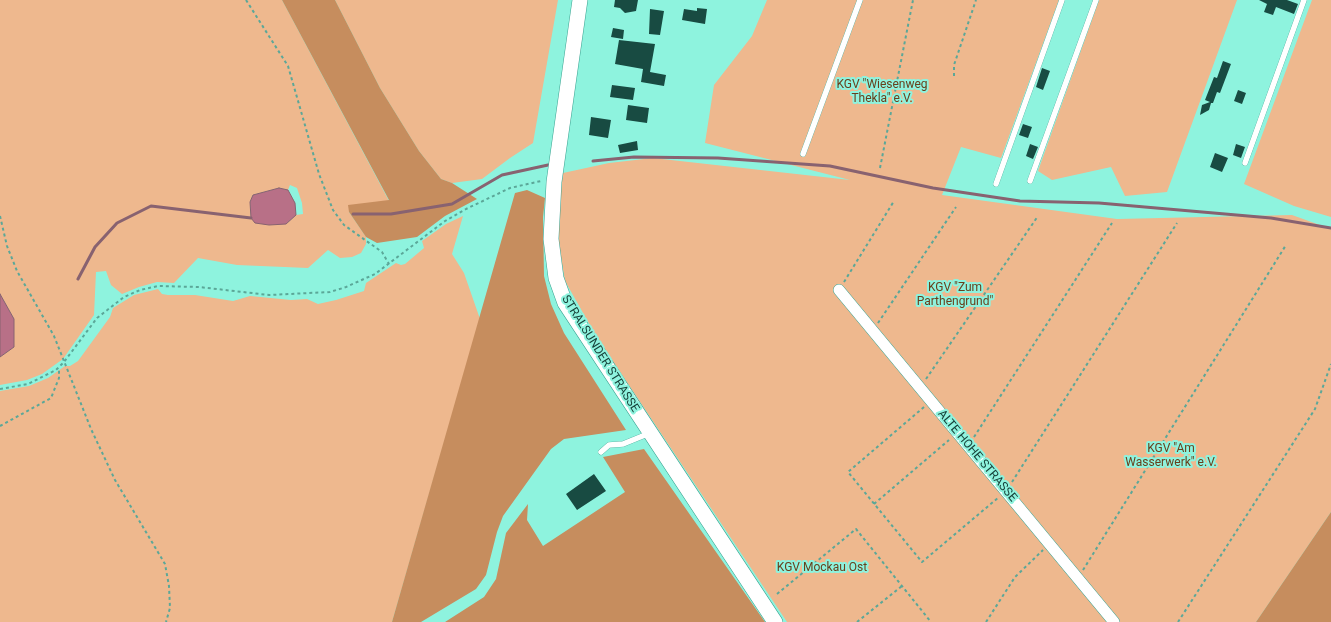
<!DOCTYPE html>
<style>
body{margin:0}
canvas{display:block;background:#8ef3de}
</style>
<canvas width="1331" height="622"></canvas>
<script>
const ctx = document.querySelector('canvas').getContext('2d');
ctx.lineJoin = 'round';
function fillPath(path, color) { ctx.fillStyle = color; ctx.fill(path, 'evenodd'); }
const shape = rows => new Path2D(rows.map(r => 'M' + r).join(''));
function stroke(path, color, width, dash) { ctx.strokeStyle = color; ctx.lineWidth = width; ctx.lineCap = dash ? 'butt' : 'round'; ctx.setLineDash(dash || []); ctx.stroke(path); }
function write(font, color, halo, rows, align = 'center') {
  ctx.font = font + ' Roboto,sans-serif'; ctx.lineWidth = 4; ctx.setLineDash([]); ctx.textBaseline = 'middle'; ctx.strokeStyle = halo; ctx.fillStyle = color; for (const [text, x, y, turn = 0] of rows) {
    ctx.save(); ctx.translate(x, y); ctx.rotate((+turn || 0) * Math.PI / 180); ctx.textAlign = isNaN(turn) ? turn : align; if (halo) ctx.strokeText(text, 0, 0); ctx.fillText(text, 0, 0); ctx.restore();
  }
}
fillPath(shape([
 [0,0,282,0,389,201,349,212,366,237,366,244,361,253,352,257,340,258,328,250,308,268,237,265,198,258,174,283,157,282,139,287,122,294,111,285,106,271,96,272,94,315,63,359,42,374,27,380,0,385,0,357,14,347,14,319,0,294],
 [290,185,297,188,302,203,303,214,296,215,286,224,251,218,250,202,253,195,279,188,288,190],
 [335,0,558,0,533,143,510,158,482,179,452,183,441,179,419,151,380,88],
 [767,0,1059,0,1001,158,961,147,942,195,1117,219,1292,215,1331,229,1331,512,1256,622,787,622,596,336,565,281,558,240,559,204,563,173,609,163,653,158,850,180,705,143,714,85,752,36],
 [1099,0,1237,0,1167,192,1125,196,1111,167,1052,180,1038,171],
 [1312,0,1331,0,1331,217,1294,206,1244,184],
 [463,216,452,254,464,273,480,319,392,622,0,622,0,391,29,386,48,378,65,366,70,366,78,361,110,317,113,308,134,295,158,289,162,294,168,295,195,295,233,301,250,296,291,300,307,299,318,304,336,300,364,291,366,283,396,263,401,265,405,264,424,248,422,241,446,224]
]), '#eeb88e');
fillPath(shape([
 [282,0,335,0,380,88,419,151,441,179,452,183,477,199,445,216,417,237,377,243,366,237,349,212,348,205,389,200],
 [527,190,545,198,543,217,544,276,551,304,564,333,626,430,564,439,551,449,503,516,497,532,486,575,476,589,421,622,392,622,515,193],
 [644,449,765,622,445,622,484,597,496,579,506,533,528,504,527,520,543,546,625,492,603,457],
 [1331,512,1331,622,1256,622]
]), '#c68d5e');
const water = shape([
 [279,188,288,190,295,203,296,215,286,224,269,225,255,223,251,218,250,202,253,195,279,188],
 [0,294,14,319,14,347,0,357,0,294]
]);
fillPath(water, '#b87087');
stroke(water, '#886270', 1);
stroke(shape([
 [593,161,634,157,718,158,830,166,933,188,1020,201,1099,203,1271,218,1331,228],
 [353,214,391,214,452,204,502,175,548,165],
 [78,279,95,247,117,223,151,206,251,218]
]), '#886270', 3);
fillPath(shape([
 [615,0,638,0,636,11,625,13,620,8,614,7],
 [1259,0,1287,0,1298,4,1294,14,1276,7,1273,15,1264,12,1267,4],
 [697,8,707,9,705,24,682,20,684,9,697,11],
 [650,9,664,11,660,35,649,34],
 [613,28,624,30,623,39,611,37],
 [619,40,655,44,650,72,666,75,664,86,641,82,643,69,615,64],
 [1223,61,1231,64,1220,93,1217,92,1213,103,1211,103,1209,110,1200,115,1202,105,1210,102,1205,100,1214,77,1217,78],
 [1042,68,1050,71,1043,90,1036,87],
 [612,85,635,88,633,100,610,97],
 [1238,90,1246,93,1242,104,1234,101],
 [628,105,649,108,647,123,626,120],
 [591,117,611,120,608,138,589,135],
 [1023,124,1032,127,1028,138,1019,135],
 [637,141,638,150,620,153,618,145],
 [1030,144,1038,147,1033,159,1026,156],
 [1236,144,1245,147,1241,158,1233,155],
 [1215,153,1228,158,1222,172,1210,167],
 [594,474,606,491,577,510,566,494]
]), '#184b42');
const lane = shape([
 [803,154,860,0],
 [1245,163,1304,0],
 [1030,181,1096,0],
 [996,184,1062,0],
 [601,452,609,445,623,444,650,433]
]);
const street = shape([
 [839,290,1114,622]
]);
const secondary = shape([
 [580,0,554,182,551,239,556,278,565,303,775,622]
]);
stroke(lane, '#39a391', 6);
stroke(street, '#39a391', 12);
stroke(secondary, '#39a391', 16);
stroke(shape([
 [246,0,288,66,319,174,333,210,344,225,382,252,389,264],
 [954,76,954,65,976,0],
 [880,168,913,0],
 [0,216,7,246,17,271,54,336,91,429,115,480,165,564,169,586,170,608,166,622],
 [844,282,894,201],
 [878,323,956,207],
 [926,379,1038,216],
 [0,389,28,384,56,370,64,362,97,318,124,297,140,290,158,286,199,287,269,295,330,292,346,287,375,274,445,221,466,209,510,188,541,181],
 [924,407,848,472,922,562,999,497],
 [0,426,51,398,59,378,59,368],
 [974,437,1112,223],
 [1012,482,1177,223],
 [874,504,949,440],
 [1083,570,1286,245],
 [777,594,856,529,931,622],
 [857,622,902,586],
 [986,622,1015,577,1043,550],
 [1178,622,1315,409,1331,364]
]), '#5ba798', 2, [3, 3]);
stroke(lane, '#fff', 5.5);
stroke(street, '#fff', 11);
stroke(secondary, '#fff', 15);
write('12px', '#68401d', '#8ef3de', [
 ["KGV \"Wiesenweg",882,85],
 ["Thekla\" e.V.",882,99],
 ["KGV \"Zum",955,288],
 ["Parthengrund\"",955,302],
 ["KGV \"Am",1171,449],
 ["Wasserwerk\" e.V.",1171,463],
 ["KGV Mockau Ost",822,568]
]);
write('12px', '#17423a', '#8ef3de', [
 ["STRALSUNDER STRASSE",600,354,58],
 ["ALTE HOHE STRASSE",977,456,50]
]);
</script>
